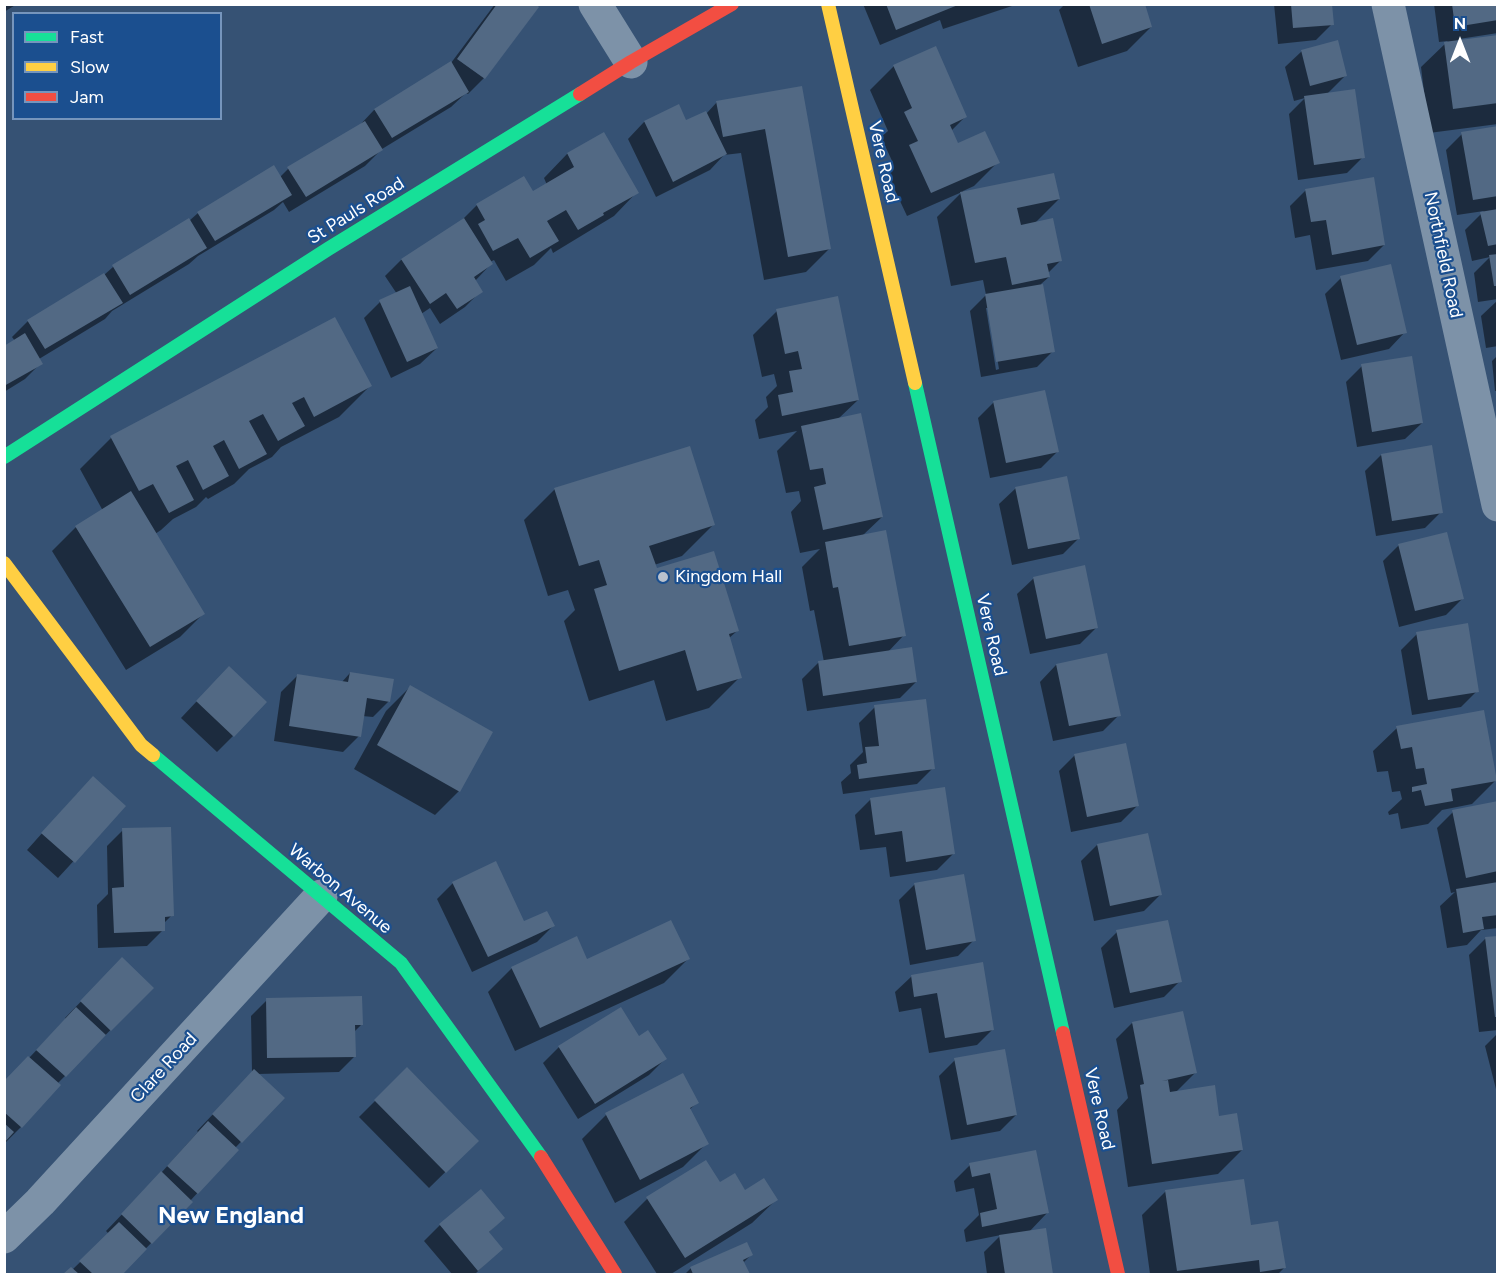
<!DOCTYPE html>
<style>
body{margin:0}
#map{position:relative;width:1502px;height:1279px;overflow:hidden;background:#365274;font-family:Figtree,sans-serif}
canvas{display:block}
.frame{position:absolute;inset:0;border:6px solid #fff;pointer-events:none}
.legend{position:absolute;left:12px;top:12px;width:210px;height:108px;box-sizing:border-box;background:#1b4f8f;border:2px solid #7695bc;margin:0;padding:8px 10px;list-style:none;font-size:18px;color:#fff}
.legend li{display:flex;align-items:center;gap:12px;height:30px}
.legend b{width:30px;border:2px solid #7695bc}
.north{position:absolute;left:1430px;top:12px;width:60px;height:60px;-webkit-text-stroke:4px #1b4f8f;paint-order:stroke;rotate:0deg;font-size:16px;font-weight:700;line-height:24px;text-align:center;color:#fff}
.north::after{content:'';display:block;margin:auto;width:21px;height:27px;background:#fff;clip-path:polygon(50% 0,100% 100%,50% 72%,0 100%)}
</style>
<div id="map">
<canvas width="1502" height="1279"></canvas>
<div class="frame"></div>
<ul class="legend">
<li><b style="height:8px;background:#16e098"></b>Fast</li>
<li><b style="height:8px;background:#ffcf43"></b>Slow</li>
<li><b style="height:8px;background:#f24e42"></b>Jam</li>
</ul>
<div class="north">N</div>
</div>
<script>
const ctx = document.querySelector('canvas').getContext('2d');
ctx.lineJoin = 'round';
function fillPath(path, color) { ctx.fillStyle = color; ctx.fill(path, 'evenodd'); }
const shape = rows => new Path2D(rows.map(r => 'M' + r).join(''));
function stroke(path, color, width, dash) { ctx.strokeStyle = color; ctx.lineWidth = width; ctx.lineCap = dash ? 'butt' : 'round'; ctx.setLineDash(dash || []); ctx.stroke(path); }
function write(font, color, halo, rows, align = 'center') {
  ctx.font = font + ' Figtree,sans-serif'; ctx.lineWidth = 4.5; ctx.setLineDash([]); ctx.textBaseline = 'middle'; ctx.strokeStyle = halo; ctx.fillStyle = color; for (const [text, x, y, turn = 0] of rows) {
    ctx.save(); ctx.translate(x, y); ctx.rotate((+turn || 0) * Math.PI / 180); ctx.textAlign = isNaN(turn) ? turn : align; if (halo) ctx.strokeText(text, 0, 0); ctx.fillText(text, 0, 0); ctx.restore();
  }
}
fillPath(shape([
 [4,4,17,4,4,12],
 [495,4,533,4,484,78,468,94,466,93,451,107,382,149,365,166,289,212,283,202,274,210,198,256,189,264,112,311,105,319,39,359,41,363,25,379,4,392,4,348,15,341,12,337,28,321,104,275,113,267,189,220,189,221,198,213,280,177,288,169,358,127,374,110,451,63],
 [863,4,1018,4,943,29,940,20,880,45],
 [1065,4,1143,4,1151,27,1127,51,1078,67,1059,10],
 [1274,4,1330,4,1332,24,1316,40,1278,44],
 [1434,4,1498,4,1498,33,1459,39,1459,42,1498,70,1498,124,1429,133,1421,67,1448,41,1439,42],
 [1302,51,1345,76,1326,95,1363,157,1347,173,1298,180,1289,114,1305,98,1294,101,1285,67],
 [894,66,965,117,951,131,957,145,998,162,974,186,963,191,963,192,1059,199,1034,224,1060,261,1048,273,1049,277,1041,284,1053,351,1037,367,981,377,970,311,986,295,983,280,951,286,937,217,962,192,907,216,886,171,893,163,881,137,888,131,870,90],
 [986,308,989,308,999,369,996,370],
 [800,87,830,248,806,272,764,280,741,153,724,155,710,170,656,197,628,139,644,122,678,106,686,122,706,114,717,102],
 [1498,128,1498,299,1478,302,1474,273,1490,257,1472,261,1465,230,1484,211,1457,215,1446,150,1462,134],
 [604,134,637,192,614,216,553,253,551,248,534,265,506,281,494,260,490,262,491,264,475,281,481,291,465,307,440,324,430,308,421,314,437,348,420,364,391,378,364,318,380,302,397,294,385,276,401,260,459,223,477,205,532,193,547,185,544,178,567,154],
 [1306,190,1384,245,1368,261,1316,270,1310,235,1295,238,1290,206],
 [1341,278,1405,332,1389,349,1341,360,1325,294],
 [1498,300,1498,346,1486,348,1481,316],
 [777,311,858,400,838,419,882,517,862,536,904,635,887,653,916,682,900,698,807,711,802,679,818,663,824,662,814,610,810,611,802,567,820,549,800,553,791,512,801,501,799,491,786,493,777,451,797,431,759,439,755,420,768,407,766,397,777,386,774,374,762,377,753,335],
 [334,319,370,386,339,417,281,447,272,457,249,469,234,484,208,499,206,497,196,507,173,519,161,530,155,534,203,614,180,637,126,670,52,551,76,527,103,511,80,469,111,438],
 [1498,355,1498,391,1495,391,1492,361],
 [1362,366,1422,423,1405,439,1357,447,1346,382],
 [994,402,1057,452,1041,468,990,478,978,418],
 [1381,455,1441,512,1425,528,1376,536,1365,471],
 [1016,488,1079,538,1063,554,1012,565,999,504],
 [555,489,713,525,682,556,654,565,656,570,737,631,728,639,740,677,709,708,666,721,654,680,589,701,564,621,575,610,568,590,548,596,524,520],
 [1399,545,1462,599,1446,615,1399,627,1383,561],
 [1034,578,1096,628,1080,644,1030,654,1017,594],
 [1417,634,1477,691,1461,707,1412,715,1401,650],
 [1106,655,1119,715,1103,731,1053,741,1040,682,1056,665],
 [350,673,389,701,373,717,362,716,359,736,343,752,274,741,281,692,297,676,341,683],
 [213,684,233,736,217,752,181,718],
 [410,687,459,791,435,815,354,769,386,711],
 [875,707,933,768,917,784,843,794,841,782,851,773,850,765,863,752,859,723],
 [1397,728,1496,780,1472,804,1442,810,1428,824,1401,829,1398,813,1389,815,1388,812,1402,799,1400,791,1392,792,1388,771,1377,772,1373,751],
 [1075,755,1137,806,1121,822,1071,832,1059,771],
 [77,794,124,806,58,878,27,850],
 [871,799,953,854,937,870,890,877,886,847,860,850,855,815],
 [1498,802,1498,928,1481,930,1467,945,1447,948,1440,906,1455,892,1451,893,1437,828,1453,812],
 [123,830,172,915,163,924,163,930,147,946,98,948,97,905,108,894,107,846],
 [1097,845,1160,895,1144,911,1094,921,1081,861],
 [453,883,524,923,553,926,537,942,472,972,437,899],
 [915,884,974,940,958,956,910,965,899,900],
 [1117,932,1180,981,1164,997,1114,1008,1101,948],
 [1498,937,1498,1030,1479,1032,1469,955,1485,939],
 [122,959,152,988,57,1084,21,1127,5,1143,4,1082,29,1058,66,1019,65,1018],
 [688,959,664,983,515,1051,488,992,512,968,587,961],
 [912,976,993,1029,977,1045,929,1053,921,1008,899,1012,895,992],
 [267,1000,361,1025,354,1032,355,1056,339,1072,258,1074,283,1098,235,1148,237,1150,190,1201,191,1202,121,1274,65,1274,71,1269,72,1270,109,1234,106,1231,152,1183,198,1132,197,1131,252,1073,251,1016],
 [1132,1023,1195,1073,1176,1092,1218,1118,1242,1150,1218,1174,1128,1187,1117,1110,1128,1098,1116,1039],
 [1498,1033,1498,1097,1485,1046],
 [638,1038,665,1059,649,1075,578,1119,543,1063,559,1047],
 [955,1060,1016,1115,1000,1131,951,1140,939,1076],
 [407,1069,477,1141,429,1188,359,1117],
 [683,1075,697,1103,689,1110,707,1143,683,1167,615,1203,582,1139,606,1115],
 [1035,1151,1047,1213,1029,1232,1045,1229,1051,1274,987,1274,984,1252,1001,1235,966,1242,964,1230,979,1215,974,1188,956,1192,954,1181,970,1165],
 [720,1184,776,1200,752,1223,671,1274,657,1274,624,1222,647,1199],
 [1166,1191,1249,1226,1284,1268,1278,1274,1150,1274,1142,1215],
 [503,1218,488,1233,501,1249,475,1274,452,1274,424,1241,440,1225],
 [747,1244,751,1255,743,1263,748,1274,685,1274,691,1268]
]), '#0007');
fillPath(shape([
 [497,4,536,4,539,7,485,79,457,59],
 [886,4,958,4,958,5,896,30],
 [1089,4,1145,4,1152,27,1102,44],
 [1291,4,1332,4,1334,25,1293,28],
 [1452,4,1498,4,1498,20,1455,27],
 [1498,35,1498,103,1453,109,1444,42],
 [1338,40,1347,76,1310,86,1301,50],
 [936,46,967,117,950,125,958,143,985,131,1000,163,931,193,909,145,918,141,904,112,912,108,893,65],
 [451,61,469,92,392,138,374,109],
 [802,86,831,249,788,257,765,129,723,137,716,101],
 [1355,89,1365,158,1314,165,1304,96],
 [679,104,686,120,706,111,727,154,673,182,644,121],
 [365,121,383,150,306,197,287,167],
 [1498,126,1498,196,1473,200,1461,132],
 [604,132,639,193,603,213,604,215,578,230,566,210,547,221,559,241,530,258,518,238,493,251,478,224,485,220,476,204,524,176,533,191,574,167,567,153],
 [274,165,292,195,215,241,197,212],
 [1054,173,1060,199,1017,208,1021,225,1053,218,1062,261,1047,264,1050,277,1012,285,1006,257,975,263,960,192],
 [1374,177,1385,245,1332,255,1326,220,1311,222,1305,189],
 [1498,209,1498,244,1488,246,1480,212],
 [189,218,207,248,130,295,112,265],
 [464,218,493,264,474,277,483,292,457,309,446,293,430,304,401,259],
 [1498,254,1498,286,1494,286,1489,255],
 [1391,264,1407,333,1357,345,1340,276],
 [104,273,123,303,45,349,27,320],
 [1043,284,1055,352,996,362,985,294],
 [410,286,438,348,407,362,379,300],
 [838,296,859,400,782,416,778,395,793,392,789,371,802,369,798,351,785,354,776,309],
 [335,317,372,386,314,417,304,397,292,403,305,426,278,441,263,414,249,421,267,454,239,469,224,440,213,446,229,476,203,490,188,460,176,466,194,500,169,513,153,484,139,491,110,436],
 [25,333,43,364,4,386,4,346],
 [1412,356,1423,423,1372,432,1361,364],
 [1045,390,1059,452,1006,463,993,401],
 [861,413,883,517,823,530,814,487,826,484,823,468,810,470,801,426],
 [1432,445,1443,513,1392,521,1381,454],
 [690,446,715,525,649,546,657,568,714,551,739,631,729,634,742,678,697,691,685,650,619,671,594,589,607,585,599,560,579,566,554,488],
 [1067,476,1080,539,1028,549,1015,487],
 [131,491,205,614,150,647,75,526],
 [886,530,906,636,849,646,838,587,833,588,825,542],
 [1447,532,1464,599,1415,611,1398,544],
 [1085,565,1098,628,1046,639,1033,577],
 [1468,623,1479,692,1428,700,1416,632],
 [912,647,917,682,823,696,818,661],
 [1107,653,1121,716,1069,726,1056,664],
 [229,666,267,702,234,737,196,701],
 [350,672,394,679,390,702,367,698,361,737,289,726,297,674,348,682],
 [410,685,493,732,460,792,377,745],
 [926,699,935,769,859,779,857,765,867,763,865,747,879,746,874,705],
 [1484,710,1497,781,1451,789,1453,801,1425,806,1421,790,1412,792,1412,787,1427,784,1424,768,1416,769,1412,747,1401,749,1396,726],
 [1126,743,1139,806,1087,817,1074,754],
 [93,776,126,806,75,863,41,833],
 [945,787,955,854,906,862,902,831,875,835,870,798],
 [1498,801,1498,871,1466,878,1452,810],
 [171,827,174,916,165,917,165,931,114,933,112,888,124,887,122,828],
 [1148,833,1162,895,1110,906,1097,844],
 [496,861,524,921,547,911,555,926,488,957,452,882],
 [964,874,976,941,926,950,914,883],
 [1498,882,1498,915,1482,917,1484,929,1463,933,1456,889],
 [671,920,690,959,540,1028,511,967,577,936,587,959],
 [1168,920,1182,982,1130,993,1116,930],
 [1498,936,1498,1017,1495,1017,1485,937],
 [122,957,154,988,111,1031,80,1001],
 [983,962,994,1030,945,1038,937,993,914,997,911,975],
 [362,996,363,1025,355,1025,356,1057,267,1058,266,998],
 [76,1007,106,1035,66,1077,36,1050],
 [621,1007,639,1036,648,1030,667,1059,595,1104,558,1046],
 [1183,1011,1197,1073,1162,1081,1168,1080,1170,1092,1215,1085,1219,1116,1237,1113,1243,1150,1152,1164,1140,1085,1144,1084,1132,1022],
 [1005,1049,1017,1115,967,1125,954,1058],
 [28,1056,61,1085,22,1128,4,1112,4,1081],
 [407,1067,479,1141,446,1173,374,1100],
 [254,1069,285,1098,242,1143,212,1114],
 [683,1073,699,1103,690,1108,709,1144,640,1180,605,1113],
 [208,1121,239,1150,198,1194,167,1166],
 [4,1123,14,1132,4,1143],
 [1036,1150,1049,1213,982,1227,980,1213,997,1209,990,1173,972,1177,969,1163],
 [706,1160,720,1182,735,1173,745,1190,764,1178,778,1200,685,1258,646,1197],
 [161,1171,193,1202,152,1244,121,1214],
 [1244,1179,1251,1225,1278,1221,1286,1268,1260,1272,1259,1260,1177,1271,1165,1190],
 [481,1189,505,1218,489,1232,503,1249,478,1271,439,1224],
 [119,1222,147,1249,123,1274,93,1274,79,1261],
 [1046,1228,1053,1274,1005,1274,999,1235],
 [747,1242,753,1255,743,1260,750,1274,693,1274,690,1267],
 [71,1267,79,1274,63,1274]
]), '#526984');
stroke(shape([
 [595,4,631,62],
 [1388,4,1498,505],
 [4,1237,40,1202,321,896]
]), '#7d92a8', 33);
stroke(shape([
 [915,383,1063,1033],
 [4,457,328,249,580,94],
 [153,755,401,963,541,1157]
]), '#16e098', 14);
stroke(shape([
 [828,4,915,383],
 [4,563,141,745,153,755]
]), '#ffcf43', 14);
stroke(shape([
 [580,94,631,62,732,4],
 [1063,1033,1118,1274],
 [541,1157,615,1274]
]), '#f24e42', 14);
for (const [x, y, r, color] of [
 [663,577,6,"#b9c2ce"]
]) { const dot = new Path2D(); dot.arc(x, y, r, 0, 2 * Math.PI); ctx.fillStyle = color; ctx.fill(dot); stroke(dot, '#1b4f8f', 2); }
write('18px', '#fff', '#1b4f8f', [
 ["Vere Road",883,162,77],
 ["St Pauls Road",356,211,-32],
 ["Northfield Road",1443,255,78],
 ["Vere Road",991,635,77],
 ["Warbon Avenue",340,889,40],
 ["Clare Road",164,1068,-47],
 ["Vere Road",1099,1109,77]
]);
write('18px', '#fff', '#1b4f8f', [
 ["Kingdom Hall",675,577]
], 'left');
write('bold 24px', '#fff', '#1b4f8f', [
 ["New England",231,1216]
]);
</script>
